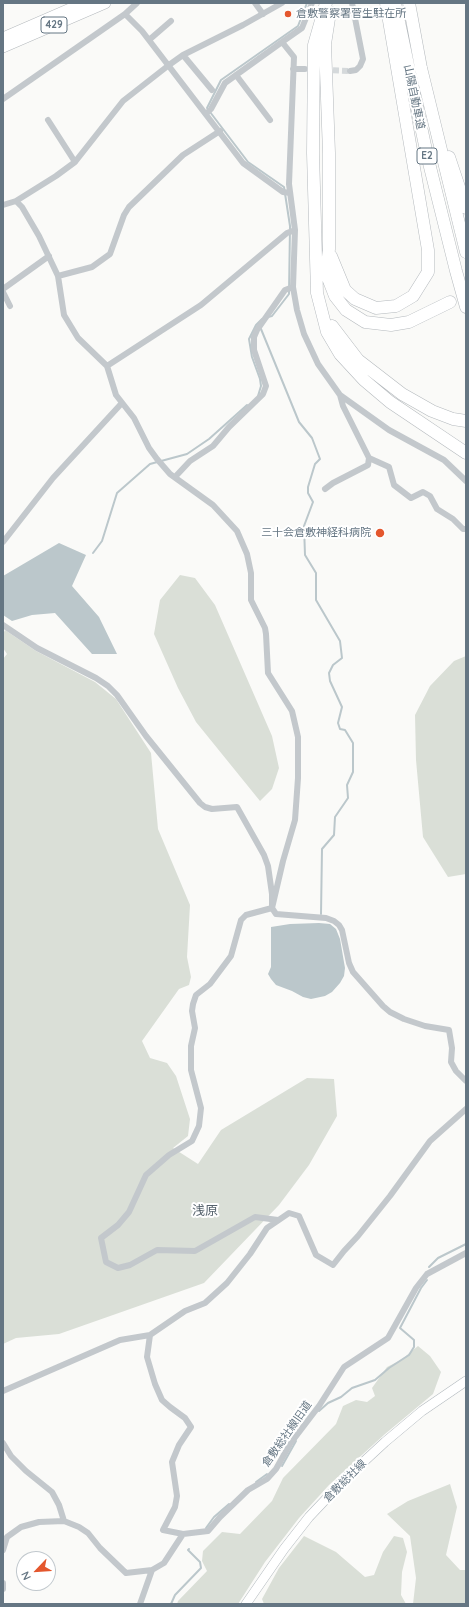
<!DOCTYPE html>
<meta charset="utf-8">
<style>
body{margin:0}
#map{position:relative;width:469px;height:1607px;overflow:hidden;background:#fafaf8;font-family:Quicksand,sans-serif}
canvas{display:block}
.frame{position:absolute;inset:0;border:4px solid #657683;pointer-events:none}
.north{position:absolute;left:16px;top:1551px;width:40px;height:40px;box-sizing:border-box;background:#fff;border:1px solid #c1c8cd;border-radius:50%;rotate:245deg;font-size:11px;font-weight:700;line-height:16px;text-align:center;color:#657683}
.north::after{content:'';display:block;margin:auto;width:14px;height:18px;background:#e4572e;clip-path:polygon(50% 0,100% 100%,50% 72%,0 100%)}
</style>
<div id="map">
<canvas width="469" height="1607"></canvas>
<div class="frame"></div>
<div class="north">N</div>
</div>
<script>
const ctx = document.querySelector('canvas').getContext('2d');
ctx.lineJoin = 'round';
function fillPath(path, color) { ctx.fillStyle = color; ctx.fill(path, 'evenodd'); }
const shape = rows => new Path2D(rows.map(r => 'M' + r).join(''));
function stroke(path, color, width, dash) { ctx.strokeStyle = color; ctx.lineWidth = width; ctx.lineCap = dash ? 'butt' : 'round'; ctx.setLineDash(dash || []); ctx.stroke(path); }
function write(font, color, halo, rows, align = 'center') {
  ctx.font = font + ' Quicksand,"Noto Sans JP",sans-serif'; ctx.lineWidth = 4; ctx.setLineDash([]); ctx.textBaseline = 'middle'; ctx.strokeStyle = halo; ctx.fillStyle = color; for (const [text, x, y, turn = 0] of rows) {
    ctx.save(); ctx.translate(x, y); ctx.rotate((+turn || 0) * Math.PI / 180); ctx.textAlign = isNaN(turn) ? turn : align; if (halo) ctx.strokeText(text, 0, 0); ctx.fillText(text, 0, 0); ctx.restore();
  }
}
fillPath(shape([
 [180,575,195,578,215,605,272,736,279,768,272,789,260,801,196,722,178,688,154,634,160,600],
 [5,630,36,651,95,682,116,699,151,753,158,829,190,905,187,957,191,977,189,985,179,989,142,1041,150,1058,167,1063,176,1076,190,1119,188,1136,173,1148,198,1164,221,1130,307,1078,334,1079,337,1116,309,1165,279,1205,204,1283,59,1334,16,1338,3,1344,3,659,7,654,3,648,3,634],
 [466,656,466,874,448,877,423,837,416,760,415,715,430,686,454,661],
 [418,1346,430,1356,441,1372,433,1394,385,1434,329,1485,299,1518,265,1562,238,1604,177,1604,178,1601,207,1571,202,1561,203,1551,222,1532,240,1534,272,1501,283,1478,336,1424,343,1406,356,1400,367,1402,375,1396,372,1388,387,1367,401,1360],
 [450,1484,457,1507,446,1555,460,1570,466,1570,466,1604,413,1604,416,1578,410,1536,387,1514,408,1501],
 [304,1536,336,1552,365,1577,374,1575,383,1552,394,1536,403,1538,407,1552,402,1572,401,1595,406,1604,264,1604,262,1599,279,1568]
]), '#dadfd7');
fillPath(shape([
 [59,543,86,555,72,586,99,617,117,654,92,654,55,613,32,615,12,621,3,615,3,576],
 [319,923,330,924,336,929,340,939,345,968,344,976,340,983,332,992,325,996,311,999,303,997,292,991,276,985,271,979,268,974,271,967,271,927,290,924]
]), '#bbc7cb');
stroke(shape([
 [268,317,272,316,289,294,290,226,284,187,248,162,207,108,221,80,298,26,307,3],
 [261,329,299,422,312,438,320,459,315,464,308,487,308,493,313,502,304,526,305,555,316,573,316,600,340,641,342,658,333,665,329,673,330,681,342,707,338,723,340,729,345,730,353,743,353,772,347,785,348,798,335,817,334,835,322,849,321,914],
 [258,396,261,386,260,379,252,357,249,339,256,325,262,319],
 [93,553,102,541,117,493,150,464,187,454,209,439,247,405],
 [429,1267,438,1258,466,1244],
 [319,1411,328,1403,341,1397,352,1388,375,1380,389,1368,409,1355,414,1347,414,1340,400,1328,421,1288,427,1280],
 [282,1466,296,1441],
 [256,1482,267,1474],
 [206,1528,214,1517,229,1504],
 [171,1604,175,1595,201,1568,200,1562,188,1550,189,1549]
]), '#bbc7cb', 2);
stroke(shape([
 [324,70,350,71]
]), '#d5d9db', 6, [6, 3]);
const secondary = shape([
 [246,1604,284,1549,309,1517,345,1479,385,1442,422,1411,466,1381]
]);
const trunk = shape([
 [3,38,84,3],
 [3,47,105,3]
]);
const motorway = shape([
 [326,3,314,45,313,153,317,293,327,332,340,354,364,380,390,402,466,453],
 [395,3,427,155,456,271,466,307],
 [409,3,421,68,466,252],
 [330,12,325,44,329,153,329,249,327,265,328,278,335,296,346,310,365,322,391,325,409,322,450,302],
 [449,157,466,208],
 [331,256,345,290,355,299,376,308,396,306,413,296,428,272,428,250,386,3],
 [332,326,358,360,402,394,432,411,453,419,466,421]
]);
stroke(secondary, '#b3babf', 10);
stroke(trunk, '#b4b9bd', 12);
stroke(motorway, '#b4b9bd', 13);
stroke(shape([
 [255,3,263,14],
 [125,14,142,31,243,163,283,192,290,193],
 [149,40,171,21],
 [282,42,302,28,312,3],
 [183,55,212,90],
 [293,69,305,69],
 [350,71,356,70,360,66,363,59,352,3],
 [236,75,270,120],
 [3,99,125,14,137,3],
 [206,114,211,109,225,83,282,42,294,57,289,184,295,230,293,287,297,310,304,334,318,364,340,395,389,430,444,460,466,481],
 [48,120,75,162],
 [16,201,56,176,75,162,123,101,169,65,183,55,243,25,282,3],
 [3,205,16,201,22,207,39,236,58,276,64,315,78,338,107,366,116,395,134,418,149,448,157,459,170,474,213,505,237,531,247,554,251,573,251,600,265,628,266,634,268,673,292,711,298,737,298,778,295,820,283,861,272,908],
 [58,276,92,267,110,254,124,215,129,207,183,155,220,131],
 [3,289,49,256],
 [3,292,10,306],
 [107,366,201,305,287,233,295,230],
 [369,458,389,467,394,485,411,498,423,492,430,496,437,509,453,519,463,529,466,529],
 [175,477,190,461,213,446,229,427,263,394,266,386,254,350,254,337,257,330,285,290,293,287],
 [325,489,333,483,368,465,369,458,343,406,340,395],
 [3,542,53,478,121,404],
 [3,625,37,648,96,678,108,686,117,695,146,736,200,803,205,807,212,809,237,807,264,855,268,866,272,894,272,908,276,914,326,918,334,921,339,925,342,930,349,963,353,972,383,1006,390,1012,404,1019,425,1026,449,1030,452,1048,451,1062,456,1071,466,1081],
 [272,908,246,915,241,920,231,956,210,984,196,995,193,1004,192,1011,195,1028,191,1046,191,1070,201,1108,199,1126,192,1141,169,1155,146,1175,129,1212,118,1225,101,1238,106,1262,118,1268,130,1265,157,1250,195,1251,255,1217,278,1220],
 [150,1335,147,1357,155,1384,162,1400,170,1407,185,1418,191,1427,179,1445,172,1462,177,1496,175,1507,163,1530,183,1534],
 [3,1391,120,1340,150,1335,185,1311,205,1303,227,1283,250,1254,267,1228,289,1213,299,1216,316,1255,333,1265,344,1251,358,1236,390,1196,430,1141,466,1109],
 [3,1443,11,1456,26,1471,52,1492,59,1505,64,1521],
 [3,1550,7,1537,21,1527,39,1522,64,1521,79,1527,88,1533,100,1548,126,1573,152,1570],
 [3,1583,3,1589],
 [140,1604,152,1570,164,1563,183,1534,208,1531,220,1517,248,1490,267,1479,276,1469,290,1444,319,1406,344,1367,388,1338,416,1288,427,1274,466,1253]
]), '#c3c8cc', 6);
stroke(secondary, '#fff', 9);
stroke(trunk, '#fff', 11);
stroke(motorway, '#fff', 12);
for (const [x, y, r, color] of [
 [288,14,4,"#e4572e"],
 [380,533,5,"#e4572e"]
]) { const dot = new Path2D(); dot.arc(x, y, r, 0, 2 * Math.PI); ctx.fillStyle = color; ctx.fill(dot); stroke(dot, '#fff', 1.5); }
for (const [x, y, w] of [
 [54,25,26],
 [427,156,20]
]) { const box = new Path2D(); box.roundRect(x - w / 2, y - 8, w, 16, 3); ctx.fillStyle = '#fff'; ctx.fill(box); stroke(box, '#657683', 1); }
write('bold 10px', '#657683', null, [
 ["429",54,25],
 ["E2",427,156]
]);
write('11px', '#657683', '#fff', [
 ["倉敷警察署菅生駐在所",296,14],
 ["三十会倉敷神経科病院",371,533,"right"]
], 'left');
write('11px', '#657683', '#fff', [
 ["山陽自動車道",414,97,78],
 ["倉敷総社線旧道",287,1434,-55],
 ["倉敷総社線",345,1481,-45]
]);
write('13px', '#57646e', '#fff', [
 ["浅原",205,1211]
]);
</script>
